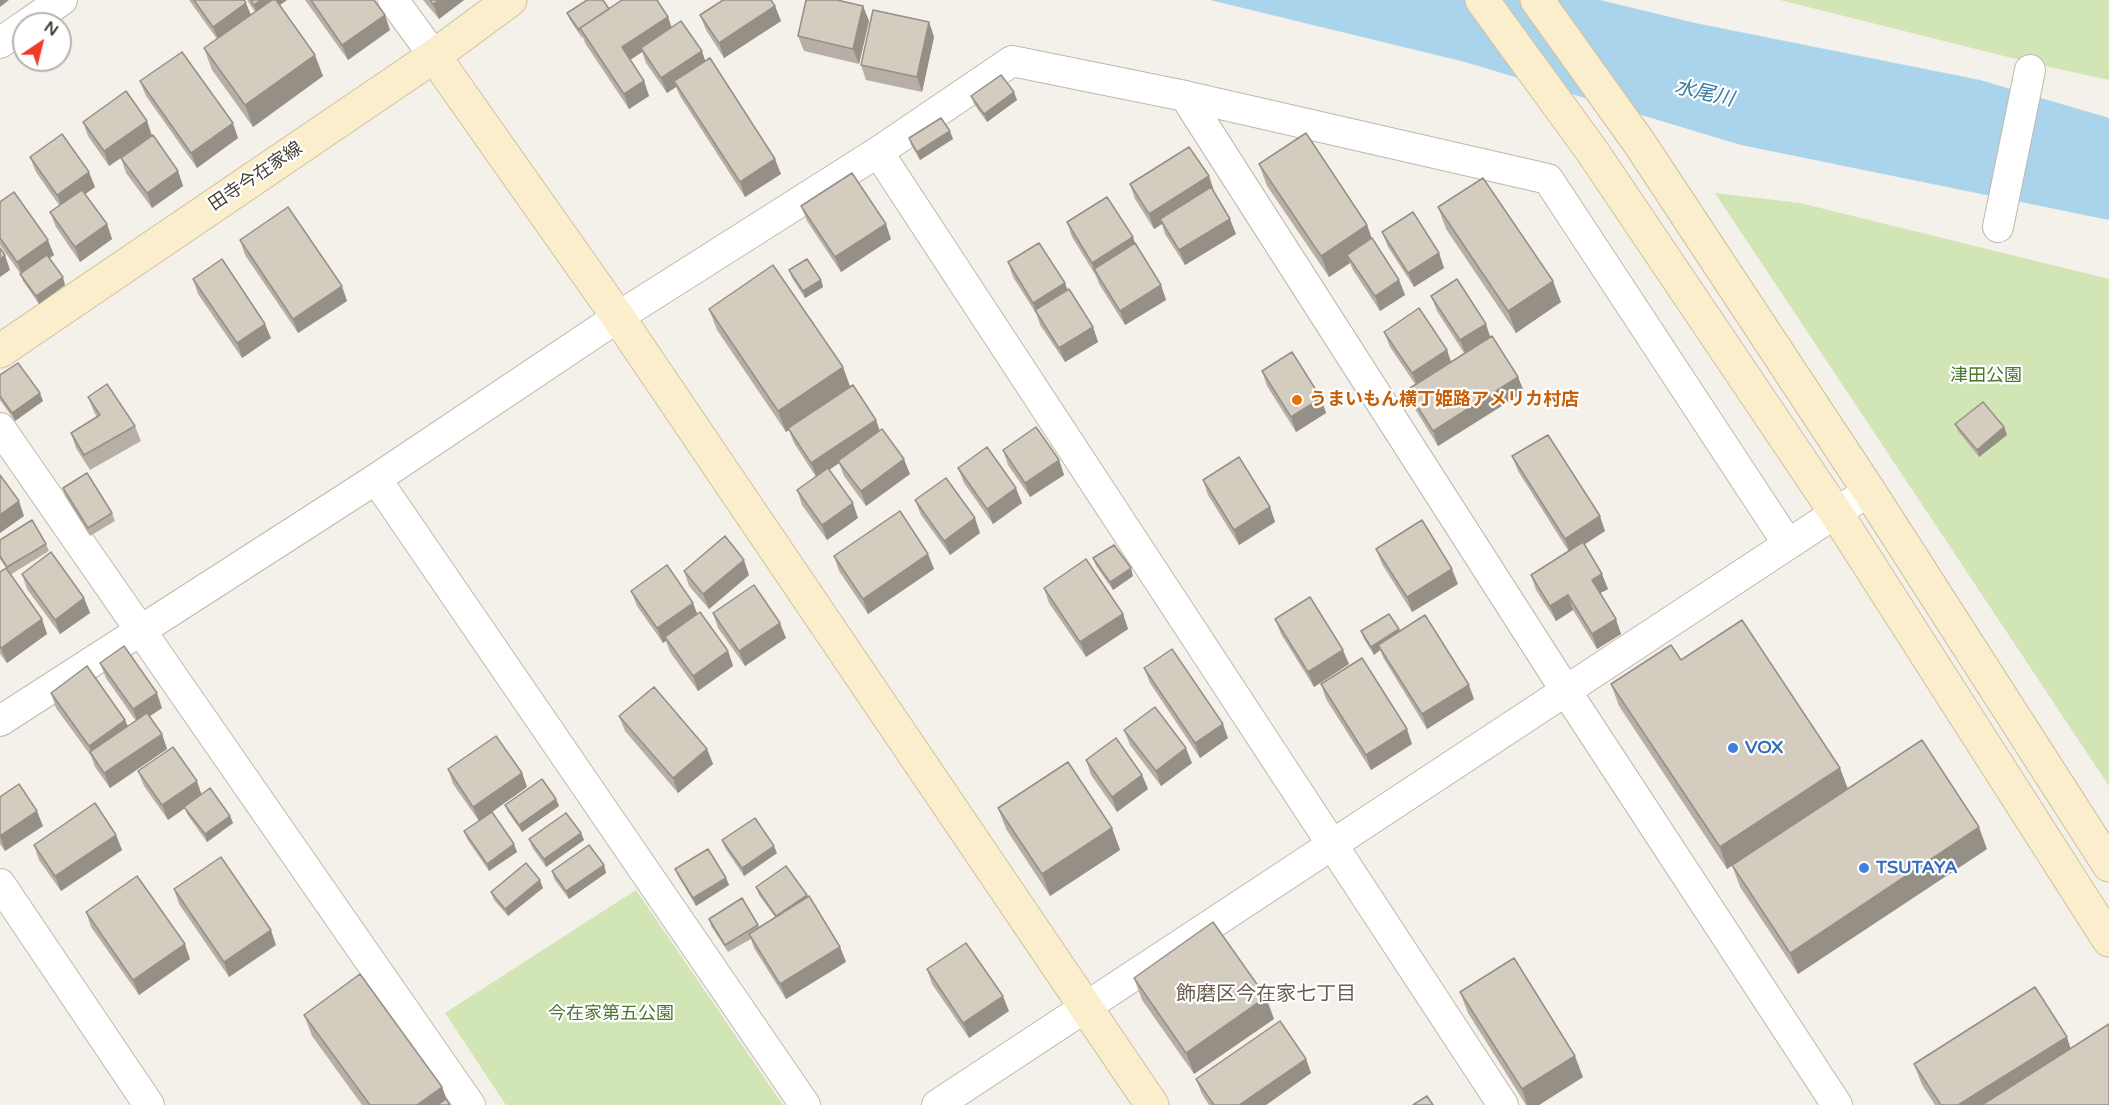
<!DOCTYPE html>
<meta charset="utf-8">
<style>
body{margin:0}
#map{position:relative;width:2109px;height:1105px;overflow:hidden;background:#f4f0ea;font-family:"Varela Round",sans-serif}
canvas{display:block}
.north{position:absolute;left:12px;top:12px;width:60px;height:60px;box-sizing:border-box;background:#fff;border:2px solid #b5b3af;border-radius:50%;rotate:35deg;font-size:16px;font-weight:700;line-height:24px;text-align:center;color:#474138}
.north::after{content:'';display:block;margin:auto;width:21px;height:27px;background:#ed3d28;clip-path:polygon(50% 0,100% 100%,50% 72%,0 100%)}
</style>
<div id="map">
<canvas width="2109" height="1105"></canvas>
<div class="north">N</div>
</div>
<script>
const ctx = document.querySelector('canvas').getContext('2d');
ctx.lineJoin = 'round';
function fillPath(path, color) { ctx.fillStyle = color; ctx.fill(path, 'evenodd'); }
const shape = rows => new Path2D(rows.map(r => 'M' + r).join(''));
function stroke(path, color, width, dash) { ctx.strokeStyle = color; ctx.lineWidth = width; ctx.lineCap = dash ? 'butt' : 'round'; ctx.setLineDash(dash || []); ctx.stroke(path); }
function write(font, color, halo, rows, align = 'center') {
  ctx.font = font + ' "Varela Round","Noto Sans JP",sans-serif'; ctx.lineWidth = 4.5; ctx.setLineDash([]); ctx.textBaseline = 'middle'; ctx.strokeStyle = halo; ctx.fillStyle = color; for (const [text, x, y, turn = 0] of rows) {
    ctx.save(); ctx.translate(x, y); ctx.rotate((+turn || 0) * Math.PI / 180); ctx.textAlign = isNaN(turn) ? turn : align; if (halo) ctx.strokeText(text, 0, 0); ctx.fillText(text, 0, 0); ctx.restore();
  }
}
fillPath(shape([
 [1780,0,2109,0,2109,80,2036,64],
 [1715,193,1800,203,2109,279,2109,786],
 [636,890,783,1105,506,1105,445,1013]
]), '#d2e5b5');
fillPath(shape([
 [1210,0,1600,0,1695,23,1980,80,2109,118,2109,220,1741,145,1465,62]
]), '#aad4ec');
const street = shape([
 [393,0,434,56],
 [27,24,62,0],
 [0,43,24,26],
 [1185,96,1566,691,1837,1105],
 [878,152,1503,1105],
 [1998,227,2030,70],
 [0,428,470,1105],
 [376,479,805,1105],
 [0,721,376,479,618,317,878,152,1012,61,1185,96,1548,179,1788,544],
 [0,884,149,1105],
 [937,1105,1869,491]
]);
const secondary = shape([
 [1482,0,1592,151,1836,513,2109,940],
 [1537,0,1640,144,1869,491,2109,865],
 [434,56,618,317,1152,1105],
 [0,351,434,56,510,0]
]);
stroke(street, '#bfb8ad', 32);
stroke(secondary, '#d1c19c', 35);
stroke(street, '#fff', 30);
stroke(secondary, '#fbeecc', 33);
fillPath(shape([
 [189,0,244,0,251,15,255,12,247,0,287,0,280,5,323,76,253,127,212,70,204,48,217,39],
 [305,0,374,0,390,30,348,60],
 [423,0,464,0,439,19],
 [775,6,781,21,724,58,706,30,700,15],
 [863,6,869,21,859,64,804,51,798,36],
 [609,9,668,17,672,28,705,61,781,174,745,197,680,96,676,87,667,93,646,63,642,52,630,60,644,81,649,96,629,109,585,43,583,37,582,38,570,20,567,13],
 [929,22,934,37,922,92,866,80,861,65],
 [140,81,238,138,197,168,146,96],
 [971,96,1017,100,987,122,974,104],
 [147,121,152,136,178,171,183,186,152,208,126,173,121,158,109,166,88,136,83,122],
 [909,138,953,139,920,160,911,145],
 [30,157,95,187,85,194,107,224,112,239,80,262,56,227,50,212,59,205,36,172],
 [1259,164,1367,225,1372,239,1399,280,1405,295,1380,311,1353,270,1350,263,1329,277,1267,186],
 [1209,176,1214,192,1236,234,1185,265,1165,234,1162,224,1154,229,1135,199,1130,184],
 [0,202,54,255,49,258,65,285,39,304,23,281,20,273,0,245],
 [801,206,891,239,841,272,807,221],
 [1438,207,1561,302,1516,333,1446,229],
 [1067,222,1133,237,1135,245,1161,285,1166,300,1125,325,1099,284,1096,276,1072,237],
 [1382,232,1439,253,1444,268,1414,287,1388,247],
 [240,240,347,301,298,333,245,255],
 [1008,262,1065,283,1067,290,1093,327,1098,342,1065,362,1040,325,1037,315,1013,277],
 [789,270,821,280,823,287,805,298,792,278],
 [193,279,271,338,242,358,198,294],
 [1431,296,1491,337,1518,377,1524,392,1438,446,1412,404,1407,390,1415,384,1390,347,1384,332,1447,350,1451,362,1464,353,1437,311],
 [709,309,843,367,850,387,876,420,880,431,910,474,866,506,844,476,839,463,829,470,858,518,827,540,802,505,797,490,816,477,794,443,789,430,786,432,717,330],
 [1262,371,1321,398,1326,413,1296,432,1267,386],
 [0,375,43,401,15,421,0,400],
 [88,397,135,426,141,441,90,470,76,448,71,433,97,417,94,412],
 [1955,424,2004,427,2007,435,1979,457,1958,431],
 [1003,450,1059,460,1064,475,1030,497,1008,465],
 [1512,456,1605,531,1584,544,1608,589,1600,593,1621,634,1597,649,1573,610,1556,621,1536,590,1531,575,1569,552,1518,471],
 [958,468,1022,503,993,524,964,483],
 [1203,480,1270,507,1275,522,1239,545,1208,495],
 [63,488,112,513,115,521,90,536,65,496],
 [915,500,980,533,950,555,921,515],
 [0,540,46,544,49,551,10,575,42,619,47,634,7,663,0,654,0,572,6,568,0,559],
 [1376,549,1458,584,1412,612,1382,564],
 [928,554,934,569,868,614,839,571,834,556],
 [1093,558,1133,576,1113,590,1096,566],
 [684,571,749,575,709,609,689,586],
 [22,574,84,598,90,613,60,634,27,589],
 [1044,588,1123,614,1128,629,1086,657,1049,603],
 [631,591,697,614,728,651,733,666,698,691,670,652,666,641,663,643,637,606],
 [713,613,786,638,745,666,718,628],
 [1275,619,1349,664,1314,687,1281,634],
 [1361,631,1400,631,1474,699,1427,729,1384,659,1380,650,1374,655,1364,639],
 [1681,660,1848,789,1987,849,1798,974,1740,887,1732,865,1727,869,1619,706,1611,684],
 [100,663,162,708,150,716,162,734,167,749,110,788,95,767,91,756,56,708,51,693,125,720,128,726,136,721,106,678],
 [1144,668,1228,738,1200,758,1150,683],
 [1321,684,1412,744,1371,770,1326,699],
 [619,716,707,749,713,764,678,793,625,731],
 [1124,730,1192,763,1161,786,1130,745],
 [1086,760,1142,775,1148,789,1117,812,1091,775],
 [448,769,522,773,527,787,492,812,517,852,489,871,467,839,464,831,479,821,453,784],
 [138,771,202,794,230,816,233,823,207,842,187,814,185,808,168,820,144,786],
 [0,797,43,826,5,851,0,844],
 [556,799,559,806,522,832,508,812,505,805],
 [998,808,1112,828,1120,850,1050,896,1006,829],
 [581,833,584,840,546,867,532,847,529,839],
 [116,835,122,850,61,891,39,860,34,845],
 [722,840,777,853,744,876,725,848],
 [604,865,606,873,569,899,554,879,552,871],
 [675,869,726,878,729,885,696,906,678,876],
 [756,887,807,895,840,947,846,962,786,999,754,948,751,939,728,952,711,926,709,919,758,925,759,927,775,917,759,895],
 [543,888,508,916,494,900,491,892],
 [174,889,276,945,229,977,179,904],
 [86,912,190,959,139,995,91,927],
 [927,969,1009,1011,969,1038,932,984],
 [1134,978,1274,1019,1194,1074,1142,1000],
 [1460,992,1583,1077,1539,1105,1526,1105,1468,1013],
 [304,1015,442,1087,447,1101,450,1105,362,1105,312,1036],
 [2071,1048,2109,1105,1935,1105,1922,1085,1914,1064],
 [1306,1059,1311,1073,1266,1105,1209,1105,1202,1094,1196,1079]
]), '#b7afa5');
fillPath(shape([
 [0,0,9,0,0,7],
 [261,0,287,0,259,20,254,5],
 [439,0,464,0,439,19,433,4],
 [246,3,252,18,219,41,213,27],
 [775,6,781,21,724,58,719,43],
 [863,6,869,21,859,64,853,49],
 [385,15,390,30,348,60,342,45],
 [668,17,673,32,641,48,642,52,627,62,622,47],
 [929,22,934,37,922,92,917,77],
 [702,51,707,66,674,81,676,87,667,93,661,78],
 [315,55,323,76,253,127,245,105],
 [644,81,649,96,629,109,624,94],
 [1014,92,1017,100,987,122,984,114],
 [147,121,152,136,109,166,104,151],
 [233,123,238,138,197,168,191,153],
 [950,131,953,139,920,160,917,152],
 [775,159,781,174,745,197,740,182],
 [178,171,183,186,152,208,147,193],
 [89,172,95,187,63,210,57,195],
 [1209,176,1214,191,1163,224,1160,219,1162,224,1154,229,1149,214],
 [1230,219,1236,234,1185,265,1179,250],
 [107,224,112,239,80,262,75,247],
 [886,224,891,239,841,272,835,257],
 [1367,225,1375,247,1347,255,1350,263,1329,277,1321,256],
 [1133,237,1138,252,1094,270,1092,263],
 [48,240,54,255,23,277,17,262],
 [1439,253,1444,268,1414,287,1408,273],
 [5,255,10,270,0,277,0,259],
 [63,277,65,285,39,304,36,296],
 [821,280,823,287,805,298,803,291],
 [1399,280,1405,295,1380,311,1375,296],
 [1553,281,1561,302,1516,333,1508,311],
 [1065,283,1070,297,1036,312,1033,303],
 [1161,285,1166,300,1125,325,1120,311],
 [342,286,347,301,298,333,293,319],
 [265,324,271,338,242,358,237,343],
 [1486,324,1491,339,1466,355,1460,340],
 [1093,327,1098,342,1065,362,1059,348],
 [1447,350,1452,365,1418,388,1412,373],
 [843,367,851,389,786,432,778,411],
 [1518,377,1524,392,1438,446,1433,431],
 [40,393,43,401,15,421,12,413],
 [1321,398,1326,413,1296,432,1291,417],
 [876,420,881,435,817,478,811,463],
 [2004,427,2007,435,1979,457,1977,450],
 [904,459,910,474,866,506,861,491],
 [1059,460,1064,475,1030,497,1025,483],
 [1016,488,1022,503,993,524,987,509],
 [19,501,24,516,0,533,0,515],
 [853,503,858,518,827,540,822,525],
 [1270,507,1275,522,1239,545,1234,530],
 [1600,516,1605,531,1570,554,1565,539],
 [975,518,980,533,950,555,944,541],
 [928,554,934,569,868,614,863,599],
 [744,560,749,575,709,609,703,594],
 [1131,568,1133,576,1113,590,1110,582],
 [1452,569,1458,584,1412,612,1407,597],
 [1602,574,1608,589,1597,595,1592,580],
 [1568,595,1573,610,1556,621,1550,606],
 [84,598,90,613,60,634,55,620],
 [693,603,699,618,665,637,666,641,663,643,657,628],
 [1123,614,1128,629,1086,657,1080,642],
 [42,619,47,634,7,663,1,648],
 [1616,619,1621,634,1597,649,1592,634],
 [780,623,786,638,745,666,739,651],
 [1399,629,1402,637,1378,645,1380,650,1374,655,1371,647],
 [1343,650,1349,664,1314,687,1308,672],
 [728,651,733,666,698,691,693,676],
 [1469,685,1474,699,1427,729,1422,714],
 [157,693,162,708,138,724,133,709],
 [125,720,131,735,93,757,89,746],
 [1223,724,1228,738,1200,758,1195,743],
 [1407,729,1412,744,1371,770,1366,755],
 [162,734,167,749,110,788,104,773],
 [1186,748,1192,763,1161,786,1156,771],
 [707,749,713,764,678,793,673,778],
 [1840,768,1848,789,1727,869,1720,847],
 [522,773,527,787,479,821,473,807],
 [1142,775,1148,789,1117,812,1112,797],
 [197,781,202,796,168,820,162,805],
 [556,799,559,806,522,832,519,825],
 [37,811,43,826,5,851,0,836],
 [230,816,233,823,207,842,205,834],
 [1979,827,1987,849,1798,974,1790,953],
 [1112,828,1120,850,1050,896,1042,874],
 [581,833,584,840,546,867,544,859],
 [116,835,122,850,61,891,55,876],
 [514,844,517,852,489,871,487,864],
 [774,846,777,853,744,876,742,868],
 [604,865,606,873,569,899,566,891],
 [726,878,729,885,696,906,693,898],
 [540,880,543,888,508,916,505,909],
 [807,895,809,903,776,916],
 [271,930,276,945,229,977,224,962],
 [185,944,190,959,139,995,133,980],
 [840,947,846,962,786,999,780,984],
 [1003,996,1009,1011,969,1038,963,1023],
 [1266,997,1274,1019,1194,1074,1186,1053],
 [2067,1037,2074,1059,2001,1105,1958,1105],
 [1575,1056,1583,1077,1539,1105,1527,1105,1522,1089],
 [1306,1059,1311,1073,1266,1105,1239,1105],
 [442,1087,449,1105,417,1105]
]), '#958f86');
const building = shape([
 [194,0,244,0,246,3,213,27,194,0],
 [251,0,261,0,254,5,251,0],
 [272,0,276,0,315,55,245,105,204,48,272,0],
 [311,0,374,0,385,15,342,45,311,0],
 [430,0,439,0,433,4,430,0],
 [587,0,603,0,609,9,580,28,580,29,579,30,567,13,587,0],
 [622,0,657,0,668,17,622,47,644,81,624,94,580,28,622,0],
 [723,0,771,0,775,6,719,43,700,15,723,0],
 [806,0,837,0,863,6,853,49,798,36,806,0],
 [873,10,929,22,917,77,861,65,873,10],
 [681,21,702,51,661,78,641,48,681,21],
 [182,52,233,123,191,153,140,81,182,52],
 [710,58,775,159,740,182,674,81,710,58],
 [1001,75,1014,92,984,114,971,96,1001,75],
 [126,91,147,121,104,151,83,122,126,91],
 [941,118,950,131,917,152,909,138,941,118],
 [1306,133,1367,225,1321,256,1259,164,1306,133],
 [62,134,89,172,57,195,30,157,62,134],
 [153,135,178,171,147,193,121,158,153,135],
 [1189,147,1209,176,1149,214,1130,184,1189,147],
 [852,173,886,224,835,257,801,206,852,173],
 [1483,178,1553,281,1508,311,1438,207,1483,178],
 [1211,187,1230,219,1179,250,1160,219,1211,187],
 [82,190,107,224,75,247,50,212,82,190],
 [14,192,48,240,17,262,0,238,0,202,14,192],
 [1107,197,1133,237,1092,263,1067,222,1107,197],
 [288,207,342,286,293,319,240,240,288,207],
 [1413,212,1439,253,1408,273,1382,232,1413,212],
 [1372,238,1399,280,1375,296,1347,255,1372,238],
 [1039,243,1065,283,1033,303,1008,262,1039,243],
 [1135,243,1161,285,1120,311,1094,269,1135,243],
 [0,248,5,255,0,259,0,248],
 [47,255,63,277,36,296,20,274,47,255],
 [222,259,265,324,237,343,193,279,222,259],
 [807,259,821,280,803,291,789,270,807,259],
 [773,265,843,367,778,411,709,309,773,265],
 [1457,279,1486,324,1460,340,1431,296,1457,279],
 [1069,289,1093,327,1059,348,1035,310,1069,289],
 [1419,308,1447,350,1412,373,1384,332,1419,308],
 [1492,336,1518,377,1433,431,1407,390,1492,336],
 [1292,352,1321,398,1291,417,1262,371,1292,352],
 [18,363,40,393,12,413,0,396,0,375,18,363],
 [107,384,135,426,84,455,71,433,100,415,88,397,107,384],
 [853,385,876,420,811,463,788,428,853,385],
 [1983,402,2004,427,1977,450,1955,424,1983,402],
 [1036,427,1059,460,1025,483,1003,450,1036,427],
 [882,429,904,459,861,491,838,461,882,429],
 [1548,435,1600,516,1565,539,1512,456,1548,435],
 [987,447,1016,488,987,509,958,468,987,447],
 [1239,457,1270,507,1234,530,1203,480,1239,457],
 [828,468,853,503,822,525,797,490,828,468],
 [87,473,112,513,88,528,63,488,87,473],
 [0,475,19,501,0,515,0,475],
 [946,478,975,518,944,541,915,500,946,478],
 [900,511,928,554,863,599,834,556,900,511],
 [32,520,46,544,7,567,0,556,0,540,32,520],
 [1422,520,1452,569,1407,597,1376,549,1422,520],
 [725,536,744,560,703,594,684,571,725,536],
 [1583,542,1602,574,1592,580,1616,619,1592,634,1568,595,1550,606,1531,575,1583,542],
 [1114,545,1131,568,1110,582,1093,558,1114,545],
 [51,552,84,598,55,620,22,574,51,552],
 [1086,559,1123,614,1080,642,1044,588,1086,559],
 [667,565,693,603,657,628,631,591,667,565],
 [6,568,42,619,1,648,0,646,0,572,6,568],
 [754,585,780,623,739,651,713,613,754,585],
 [1310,597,1343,650,1308,672,1275,619,1310,597],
 [700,612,728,651,693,676,665,637,700,612],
 [1389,614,1399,629,1371,647,1361,631,1389,614],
 [1425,615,1469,685,1422,714,1378,645,1425,615],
 [1742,620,1840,768,1720,847,1611,684,1671,645,1681,660,1742,620],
 [124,646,157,693,133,709,100,663,124,646],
 [1172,649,1223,724,1195,743,1144,668,1172,649],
 [1362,658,1407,729,1366,755,1321,684,1362,658],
 [87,666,125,720,89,746,51,693,87,666],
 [654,687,707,749,673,778,619,716,654,687],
 [1155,707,1186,748,1156,771,1124,730,1155,707],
 [147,713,162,734,104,773,90,752,147,713],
 [496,736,522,773,473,807,448,769,496,736],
 [1116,738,1142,775,1112,797,1086,760,1116,738],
 [1922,740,1979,827,1790,953,1732,865,1922,740],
 [173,747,197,781,162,805,138,771,173,747],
 [1068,762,1112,828,1042,874,998,808,1068,762],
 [542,779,556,799,519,825,505,805,542,779],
 [19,784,37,811,0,836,0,797,19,784],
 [210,788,230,816,205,834,184,807,210,788],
 [95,803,116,835,55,876,34,845,95,803],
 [492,812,514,844,487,864,464,831,492,812],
 [566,813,581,833,544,859,529,839,566,813],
 [755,818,774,846,742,868,722,840,755,818],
 [589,845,604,865,566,891,552,871,589,845],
 [708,849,726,878,693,898,675,869,708,849],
 [221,857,271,930,224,962,174,889,221,857],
 [526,863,540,880,505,909,491,892,526,863],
 [786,866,807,895,776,916,756,887,786,866],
 [137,876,185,944,133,980,86,912,137,876],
 [809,896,840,947,780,984,749,934,809,896],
 [742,898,758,925,725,945,709,919,742,898],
 [1213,922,1266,997,1186,1053,1134,978,1213,922],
 [966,943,1003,996,963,1023,927,969,966,943],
 [1514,958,1575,1056,1522,1089,1460,992,1514,958],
 [360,974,442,1087,417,1105,370,1105,304,1015,360,974],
 [2035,987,2067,1037,1958,1105,1941,1105,1914,1064,2035,987],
 [1280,1021,1306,1059,1239,1105,1214,1105,1196,1079,1280,1021],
 [2109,1024,2109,1105,1982,1105,2109,1024],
 [1427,1096,1433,1105,1413,1105,1427,1096],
 [446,1099,450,1105,437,1105,446,1099]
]);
fillPath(building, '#d5ccc0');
stroke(building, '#958f86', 1.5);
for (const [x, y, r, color] of [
 [1297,400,6,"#e8710a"],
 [1733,748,6,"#3f7fe0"],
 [1864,868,6,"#3f7fe0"]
]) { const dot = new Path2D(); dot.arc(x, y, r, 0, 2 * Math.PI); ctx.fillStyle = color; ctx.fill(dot); stroke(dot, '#fff', 2); }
write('18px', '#474138', '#fff', [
 ["田寺今在家線",256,177,-34]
]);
write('18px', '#4c762e', '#fff', [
 ["津田公園",1986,376],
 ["今在家第五公園",611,1014]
]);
write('bold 18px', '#c56008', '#fff', [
 ["うまいもん横丁姫路アメリカ村店",1309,400]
], 'left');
write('bold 18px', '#366cbe', '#fff', [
 ["VOX",1745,748],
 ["TSUTAYA",1876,868]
], 'left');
write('italic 20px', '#357aa5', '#fff', [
 ["水尾川",1704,94,13]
]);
write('20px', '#695e50', '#fff', [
 ["飾磨区今在家七丁目",1266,995]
]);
</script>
